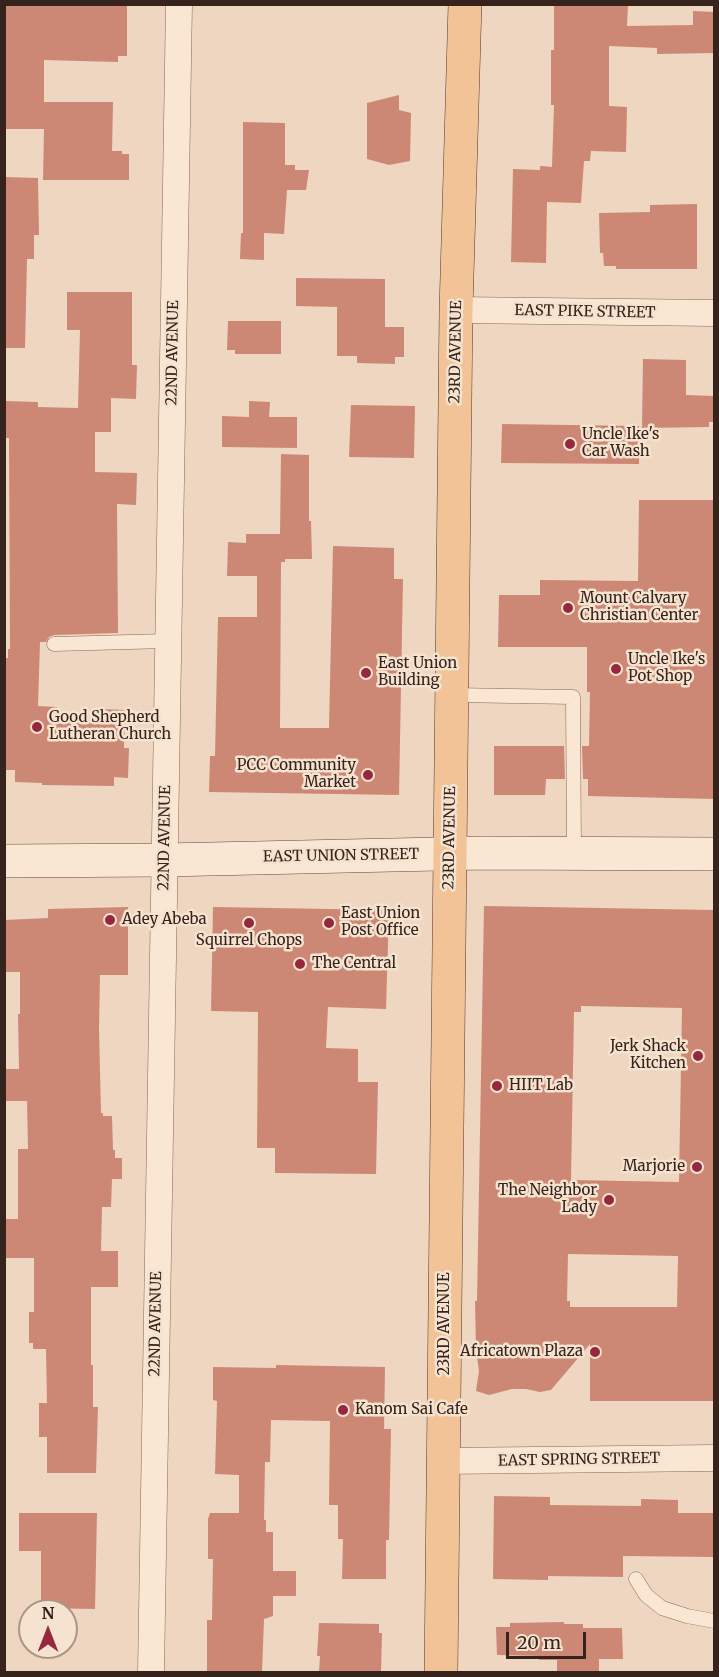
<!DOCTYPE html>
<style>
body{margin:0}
#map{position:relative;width:719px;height:1677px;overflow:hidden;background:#eed6c0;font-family:Merriweather,serif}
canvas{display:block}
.frame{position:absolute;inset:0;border:6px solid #36231c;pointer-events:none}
.north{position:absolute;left:18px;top:1599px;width:60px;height:60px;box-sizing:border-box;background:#f5e2cf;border:2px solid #a99687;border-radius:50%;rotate:0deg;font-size:16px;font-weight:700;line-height:24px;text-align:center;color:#36231c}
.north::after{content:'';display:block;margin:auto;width:21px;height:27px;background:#95283f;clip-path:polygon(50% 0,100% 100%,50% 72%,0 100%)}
.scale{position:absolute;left:506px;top:1632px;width:80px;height:27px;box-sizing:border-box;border:3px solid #36231c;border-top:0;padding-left:8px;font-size:18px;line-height:21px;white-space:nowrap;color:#36231c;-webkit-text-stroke:4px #f5e2cf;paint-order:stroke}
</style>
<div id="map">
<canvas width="719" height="1677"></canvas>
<div class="frame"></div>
<div class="north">N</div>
<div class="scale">20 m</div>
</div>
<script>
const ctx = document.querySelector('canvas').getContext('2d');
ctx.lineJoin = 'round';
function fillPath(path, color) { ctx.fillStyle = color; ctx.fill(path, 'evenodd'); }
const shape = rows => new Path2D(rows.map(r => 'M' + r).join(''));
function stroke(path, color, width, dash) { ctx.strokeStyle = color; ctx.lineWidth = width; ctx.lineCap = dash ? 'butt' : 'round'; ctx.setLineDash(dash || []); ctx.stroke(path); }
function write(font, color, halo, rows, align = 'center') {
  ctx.font = font + ' Merriweather,serif'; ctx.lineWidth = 5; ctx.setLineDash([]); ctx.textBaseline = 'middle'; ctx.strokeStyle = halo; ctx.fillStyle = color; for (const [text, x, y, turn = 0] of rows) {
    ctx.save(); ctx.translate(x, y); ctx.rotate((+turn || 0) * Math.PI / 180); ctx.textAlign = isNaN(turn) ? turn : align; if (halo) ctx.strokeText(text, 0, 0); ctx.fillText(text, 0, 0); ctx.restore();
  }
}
fillPath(shape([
 [4,4,127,4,127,56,118,56,118,62,44,60,44,102,113,102,112,151,122,151,122,154,129,154,129,180,43,180,44,129,4,129],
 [554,4,628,4,627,26,693,25,693,11,714,12,714,53,657,54,657,48,609,46,609,106,627,107,626,152,591,151,590,161,584,161,581,203,547,202,546,263,511,262,513,169,540,170,540,166,552,167,554,105,551,105,551,50,554,50],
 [399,95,399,110,411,113,410,161,389,165,367,159,367,103],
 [243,122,285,123,285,165,295,165,295,170,309,170,306,190,287,190,284,234,264,233,264,260,240,259,241,233,243,233],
 [4,177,38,178,39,235,34,235,34,259,27,259,25,348,4,348],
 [697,204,697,269,616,269,616,266,604,266,603,253,600,253,599,213,650,212,650,205],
 [296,278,385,279,385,327,404,327,404,357,395,357,395,364,357,363,357,356,337,356,337,307,296,306],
 [67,292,132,292,132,365,137,365,136,399,111,398,111,432,95,432,95,472,137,473,136,505,117,504,118,633,54,635,49,637,46,642,40,642,38,706,57,707,56,721,101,721,101,709,125,710,124,748,129,748,128,778,114,777,114,786,42,785,42,783,15,782,15,770,4,770,4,658,8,658,8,649,10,649,9,438,4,438,4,401,38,402,38,407,78,408,80,330,67,330],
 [228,321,281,321,281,354,235,354,235,350,227,350],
 [643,359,686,360,686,395,714,396,714,422,709,422,709,427,642,428],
 [249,401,270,402,269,417,297,417,297,448,222,447,222,416,249,417],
 [351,405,415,406,414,458,349,457],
 [502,424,639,426,639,464,501,463],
 [281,454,309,455,309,521,311,521,312,559,285,559,285,562,281,562,280,728,329,728,333,546,394,548,394,579,403,579,399,795,209,792,210,756,215,756,218,617,257,617,257,576,227,576,228,542,246,543,246,534,280,534],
 [639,500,714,500,714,799,588,796,588,779,583,779,582,746,589,746,590,692,587,692,587,647,498,647,499,595,540,595,540,580,638,581],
 [494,746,564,746,565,779,546,779,545,795,494,795],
 [484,906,714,910,714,1401,590,1401,590,1344,551,1390,540,1392,526,1389,512,1389,489,1395,476,1391,479,1371,476,1350,475,1301,477,1301],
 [581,1006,682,1008,679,1182,571,1180,574,1012,581,1012],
 [568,1254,678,1256,677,1307,570,1307,570,1301,567,1301],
 [128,907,128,975,100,975,99,1029,101,1113,103,1113,103,1116,112,1116,113,1150,115,1150,115,1158,122,1158,122,1179,112,1179,111,1207,102,1207,101,1251,118,1251,118,1287,91,1287,91,1365,93,1365,93,1407,98,1407,96,1473,47,1473,47,1437,39,1437,39,1403,47,1403,46,1349,33,1349,33,1343,29,1343,29,1312,34,1312,34,1258,4,1258,4,1219,18,1219,18,1149,28,1149,27,1101,4,1101,4,1069,19,1069,18,1014,20,1014,20,972,4,972,4,920,48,918,48,909],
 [213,907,389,910,386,1009,328,1007,326,1048,358,1049,358,1082,378,1082,376,1174,275,1173,275,1148,257,1148,258,1012,211,1011],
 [276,1365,385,1367,384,1429,391,1429,389,1540,386,1540,386,1579,342,1579,343,1539,338,1539,338,1505,329,1505,330,1421,271,1420,270,1462,265,1462,264,1520,266,1520,266,1532,273,1532,273,1571,296,1571,296,1596,273,1596,273,1616,264,1619,262,1672,207,1672,207,1620,212,1620,213,1559,208,1559,208,1519,210,1513,239,1513,239,1475,215,1474,217,1401,213,1400,213,1367,276,1368],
 [494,1496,550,1497,550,1505,641,1506,641,1499,678,1500,678,1513,714,1513,714,1557,623,1556,623,1577,548,1576,548,1580,493,1579],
 [19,1513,97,1513,95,1609,41,1608,41,1551,19,1551],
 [564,1622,564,1624,583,1624,583,1628,622,1628,623,1659,599,1659,599,1672,557,1672,557,1660,539,1660,539,1656,497,1655,496,1627,510,1627,510,1623],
 [319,1623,379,1624,379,1633,382,1633,381,1672,319,1672,320,1656,317,1656]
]), '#cc8875');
const service = shape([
 [54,644,168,641],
 [452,695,573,697,574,853],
 [636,1579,646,1595,662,1608,687,1616,714,1621]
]);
const minor = shape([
 [456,310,714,313],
 [443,1461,714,1458],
 [151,1672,179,4]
]);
const secondary = shape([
 [4,861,165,860,483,853,714,854]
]);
const primary = shape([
 [441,1672,456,310,465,4]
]);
stroke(service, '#876758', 15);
stroke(minor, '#876758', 27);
stroke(secondary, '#68483b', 34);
stroke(primary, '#54372c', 34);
stroke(service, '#f9e6d3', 14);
stroke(minor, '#f9e6d3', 26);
stroke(secondary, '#f9e6d3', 33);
stroke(primary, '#f2c397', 33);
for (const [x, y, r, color] of [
 [570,444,6,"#95283f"],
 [568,608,6,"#95283f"],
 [616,669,6,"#95283f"],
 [366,673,6,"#95283f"],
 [37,727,6,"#95283f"],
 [368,775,6,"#95283f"],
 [110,920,6,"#95283f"],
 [249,923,6,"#95283f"],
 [329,923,6,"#95283f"],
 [300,964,6,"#95283f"],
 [698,1056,6,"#95283f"],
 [497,1086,6,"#95283f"],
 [697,1167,6,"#95283f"],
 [609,1200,6,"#95283f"],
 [595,1352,6,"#95283f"],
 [343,1410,6,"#95283f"]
]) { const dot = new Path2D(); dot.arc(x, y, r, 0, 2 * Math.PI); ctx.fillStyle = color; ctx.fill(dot); stroke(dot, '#f5e2cf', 2); }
write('15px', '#36231c', '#f5e2cf', [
 ["EAST PIKE STREET",585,312,1],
 ["23RD AVENUE",456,352,-89],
 ["22ND AVENUE",173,353,-89],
 ["22ND AVENUE",165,838,-89],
 ["23RD AVENUE",450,838,-89],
 ["EAST UNION STREET",341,856,-1],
 ["22ND AVENUE",156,1324,-89],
 ["23RD AVENUE",445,1324,-90],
 ["EAST SPRING STREET",579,1460,-1]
]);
write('15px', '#36231c', '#f5e2cf', [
 ["Uncle Ike's",582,435],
 ["Car Wash",582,452],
 ["Mount Calvary",580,599],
 ["Christian Center",580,616],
 ["Uncle Ike's",628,660],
 ["Pot Shop",628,677],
 ["East Union",378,664],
 ["Building",378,681],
 ["Good Shepherd",49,718],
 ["Lutheran Church",49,735],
 ["PCC Community",356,766,"right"],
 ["Market",356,783,"right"],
 ["East Union",341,914],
 ["Post Office",341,931],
 ["Adey Abeba",122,920],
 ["Squirrel Chops",249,941,"center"],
 ["The Central",312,964],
 ["Jerk Shack",686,1047,"right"],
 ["Kitchen",686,1064,"right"],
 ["HIIT Lab",509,1086],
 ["Marjorie",685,1167,"right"],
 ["The Neighbor",597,1191,"right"],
 ["Lady",597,1208,"right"],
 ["Africatown Plaza",583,1352,"right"],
 ["Kanom Sai Cafe",355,1410]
], 'left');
</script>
